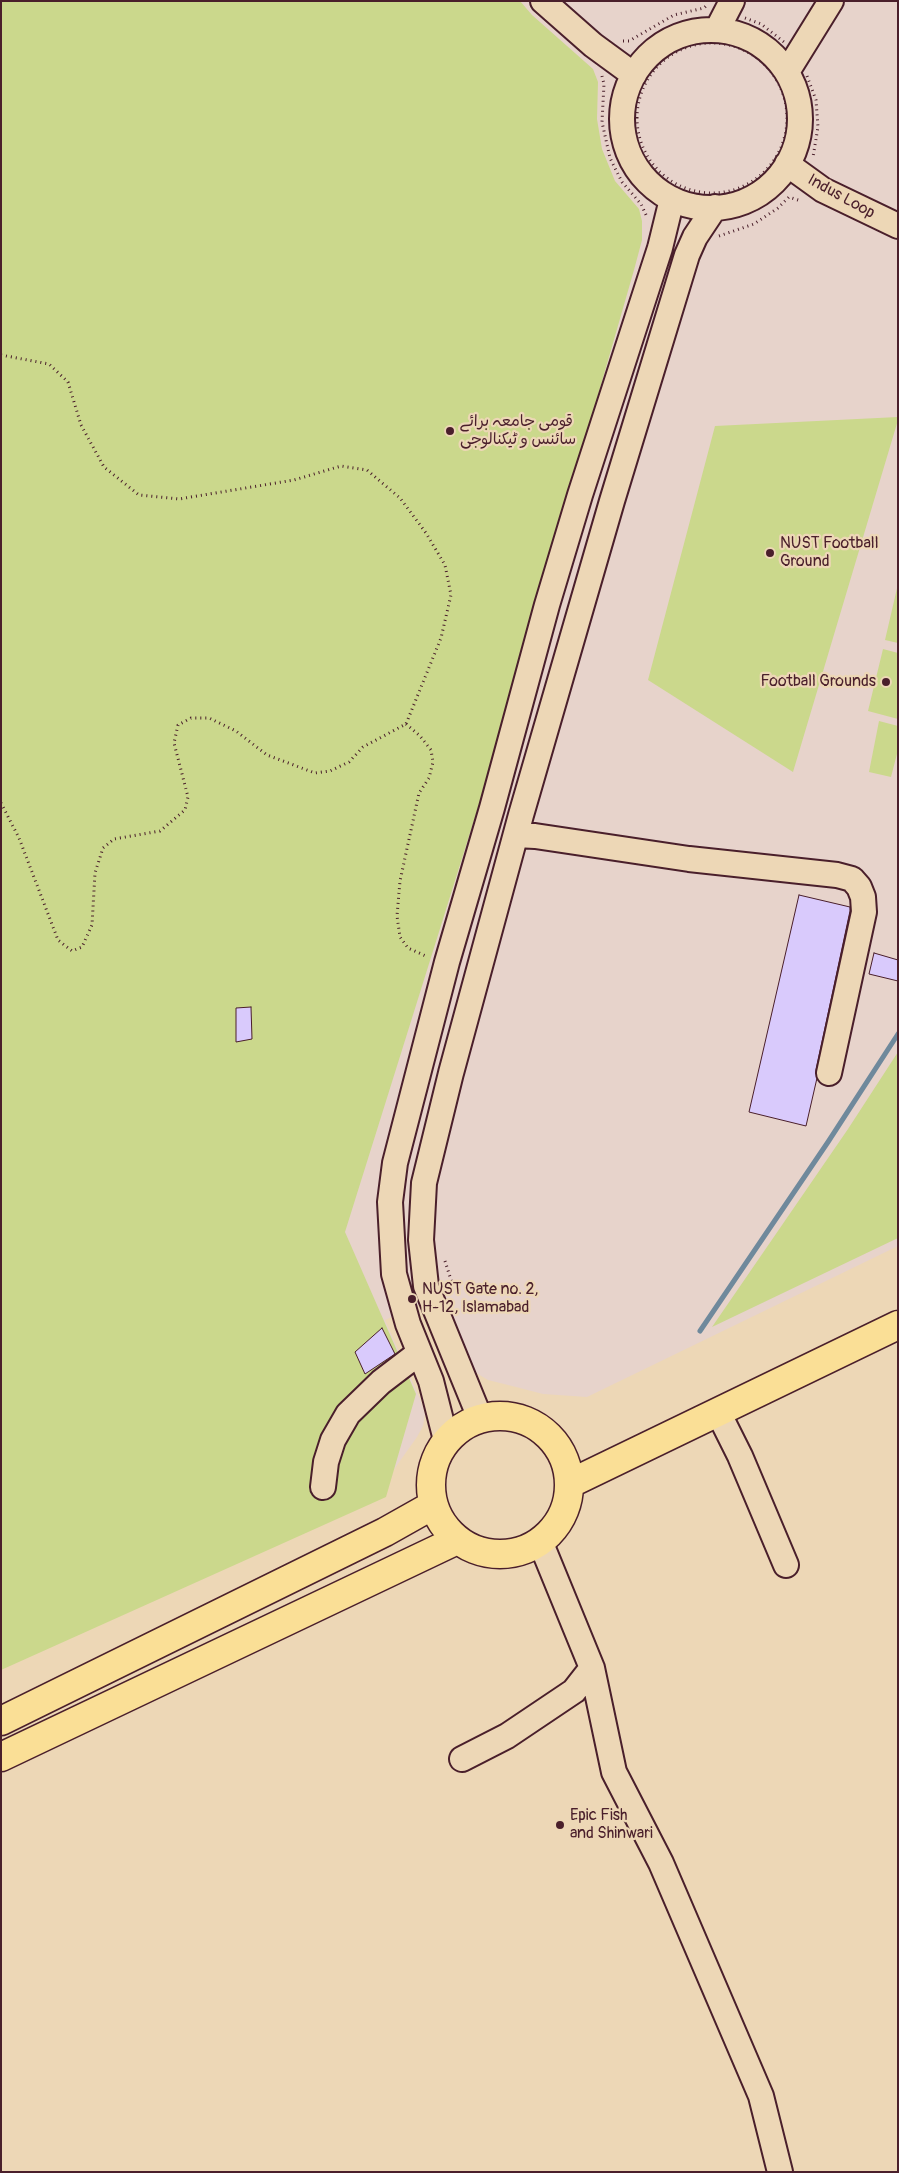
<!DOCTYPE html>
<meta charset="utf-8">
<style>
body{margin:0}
#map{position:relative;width:899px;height:2173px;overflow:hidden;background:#edd7b6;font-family:Pangolin,sans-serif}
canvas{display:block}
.frame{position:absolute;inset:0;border:2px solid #4a1f2b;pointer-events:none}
</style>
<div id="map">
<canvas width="899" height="2173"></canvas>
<div class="frame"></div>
</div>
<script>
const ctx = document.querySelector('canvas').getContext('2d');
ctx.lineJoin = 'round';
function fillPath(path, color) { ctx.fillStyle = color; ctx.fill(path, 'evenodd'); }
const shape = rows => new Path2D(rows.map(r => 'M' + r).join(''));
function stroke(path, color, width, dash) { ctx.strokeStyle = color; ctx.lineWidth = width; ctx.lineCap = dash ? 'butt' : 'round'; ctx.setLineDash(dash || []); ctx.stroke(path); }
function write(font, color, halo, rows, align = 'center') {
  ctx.font = font + ' Pangolin,"Playpen Sans Arabic",sans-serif'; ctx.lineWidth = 4.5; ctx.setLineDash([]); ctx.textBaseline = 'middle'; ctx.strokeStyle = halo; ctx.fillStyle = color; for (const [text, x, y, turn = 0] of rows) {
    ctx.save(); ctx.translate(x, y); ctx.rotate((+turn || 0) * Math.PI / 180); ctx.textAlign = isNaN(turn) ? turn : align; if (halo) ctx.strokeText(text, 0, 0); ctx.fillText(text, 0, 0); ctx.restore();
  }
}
fillPath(shape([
 [1,1,898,1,898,1246,587,1397,543,1394,516,1387,488,1380,468,1368,439,1296,385,1320,421,1401,425,1414,423,1426,417,1437,390,1475]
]), '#e7d3cb');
fillPath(shape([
 [1,1,520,1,532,15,593,69,598,82,597,119,602,149,615,181,639,209,642,221,642,240,634,270,495,753,345,1232,416,1394,386,1497,1,1670],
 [898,417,898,420,793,772,648,680,715,426],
 [898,584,898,643,885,640],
 [883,649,898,653,898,719,868,711],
 [879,721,898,726,898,750,891,777,869,772],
 [898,1052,898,1238,712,1327,848,1129]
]), '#cbd88c');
stroke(shape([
 [700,1331,828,1142,898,1034]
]), '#6f899c', 5);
const building = shape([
 [799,895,850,907,850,911,816,1070,817,1078,806,1126,749,1112,799,895],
 [874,953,898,960,898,981,869,974,874,953],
 [251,1007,252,1039,236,1042,236,1008,251,1007],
 [382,1328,395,1354,365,1374,355,1352,382,1328]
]);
fillPath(building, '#d9cafc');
stroke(building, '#4a1f2b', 1);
const minor = shape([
 [543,1,593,45,634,75],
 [717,30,732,1],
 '622 119a89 89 0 1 1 178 0a89 89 0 1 1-178 0Z',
 [787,72,831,1],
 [787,164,823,190,898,226],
 [516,835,535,836,689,859,837,875,852,879,859,887,863,897,864,912,829,1073],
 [718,1412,740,1456,786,1565],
 [480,1418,426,1286,421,1240,424,1183,451,1073,521,815,612,501,687,255,695,237,715,207],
 [446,1440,431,1381,408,1324,394,1274,390,1202,395,1163,447,962,492,808,547,605,580,495,660,248,672,199],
 [323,1487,326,1462,333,1440,348,1414,381,1382,419,1353],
 [540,1541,592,1668,614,1772,661,1863,761,2096,780,2172],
 [462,1759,507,1736,574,1691,592,1668]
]);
const major = shape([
 '431 1485a69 69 0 1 1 138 0a69 69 0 1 1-138 0Z',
 [569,1484,898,1325],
 [1,1721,385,1532,433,1505],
 [1,1757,457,1540]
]);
stroke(minor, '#4a1f2b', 28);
stroke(major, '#4a1f2b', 31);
stroke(shape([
 [745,18,761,24,784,42],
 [623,41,629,41,674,15,704,8,706,6],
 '637 118a75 75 0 1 1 150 0a75 75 0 1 1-150 0Z',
 [602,76,604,84,602,122,610,158,622,182,641,204,647,217],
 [807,76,816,100,818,127,813,157],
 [719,236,754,224,778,208,789,197,801,201],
 [1,355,49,364,68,382,81,425,104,467,139,495,179,499,294,480,341,466,367,470,400,498,426,533,445,565,451,595,441,638,406,724,363,747,349,762,330,771,315,773,267,755,236,731,209,718,191,718,178,725,174,743,188,797,185,810,160,831,114,839,103,848,95,873,92,925,82,947,72,951,58,940,19,838,1,803],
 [406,724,420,736,431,750,433,762,429,778,419,793,400,881,397,916,400,937,408,948,428,957],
 [445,1261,452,1283,446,1286]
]), '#4a1f2b', 3, [1, 4]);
stroke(minor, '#edd7b6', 24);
stroke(major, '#fadf96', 28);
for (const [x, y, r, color] of [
 [450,431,5,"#4a1f2b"],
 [770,553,5,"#4a1f2b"],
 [886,682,5,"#4a1f2b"],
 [412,1299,5,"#4a1f2b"],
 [560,1825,5,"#4a1f2b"]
]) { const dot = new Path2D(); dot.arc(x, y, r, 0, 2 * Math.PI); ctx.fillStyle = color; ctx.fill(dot); stroke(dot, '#edd7b6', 2); }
write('16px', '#4a1f2b', '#edd7b6', [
 ["Indus Loop",841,197,29]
]);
write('16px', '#4a1f2b', '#edd7b6', [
 ["قومی جامعہ برائے",460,422],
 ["سائنس و ٹیکنالوجی",460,440],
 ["NUST Football",780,544],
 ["Ground",780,562],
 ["Football Grounds",876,682,"right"],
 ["NUST Gate no. 2,",422,1290],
 ["H-12, Islamabad",422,1308],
 ["Epic Fish",570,1816],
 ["and Shinwari",570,1834]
], 'left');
</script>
